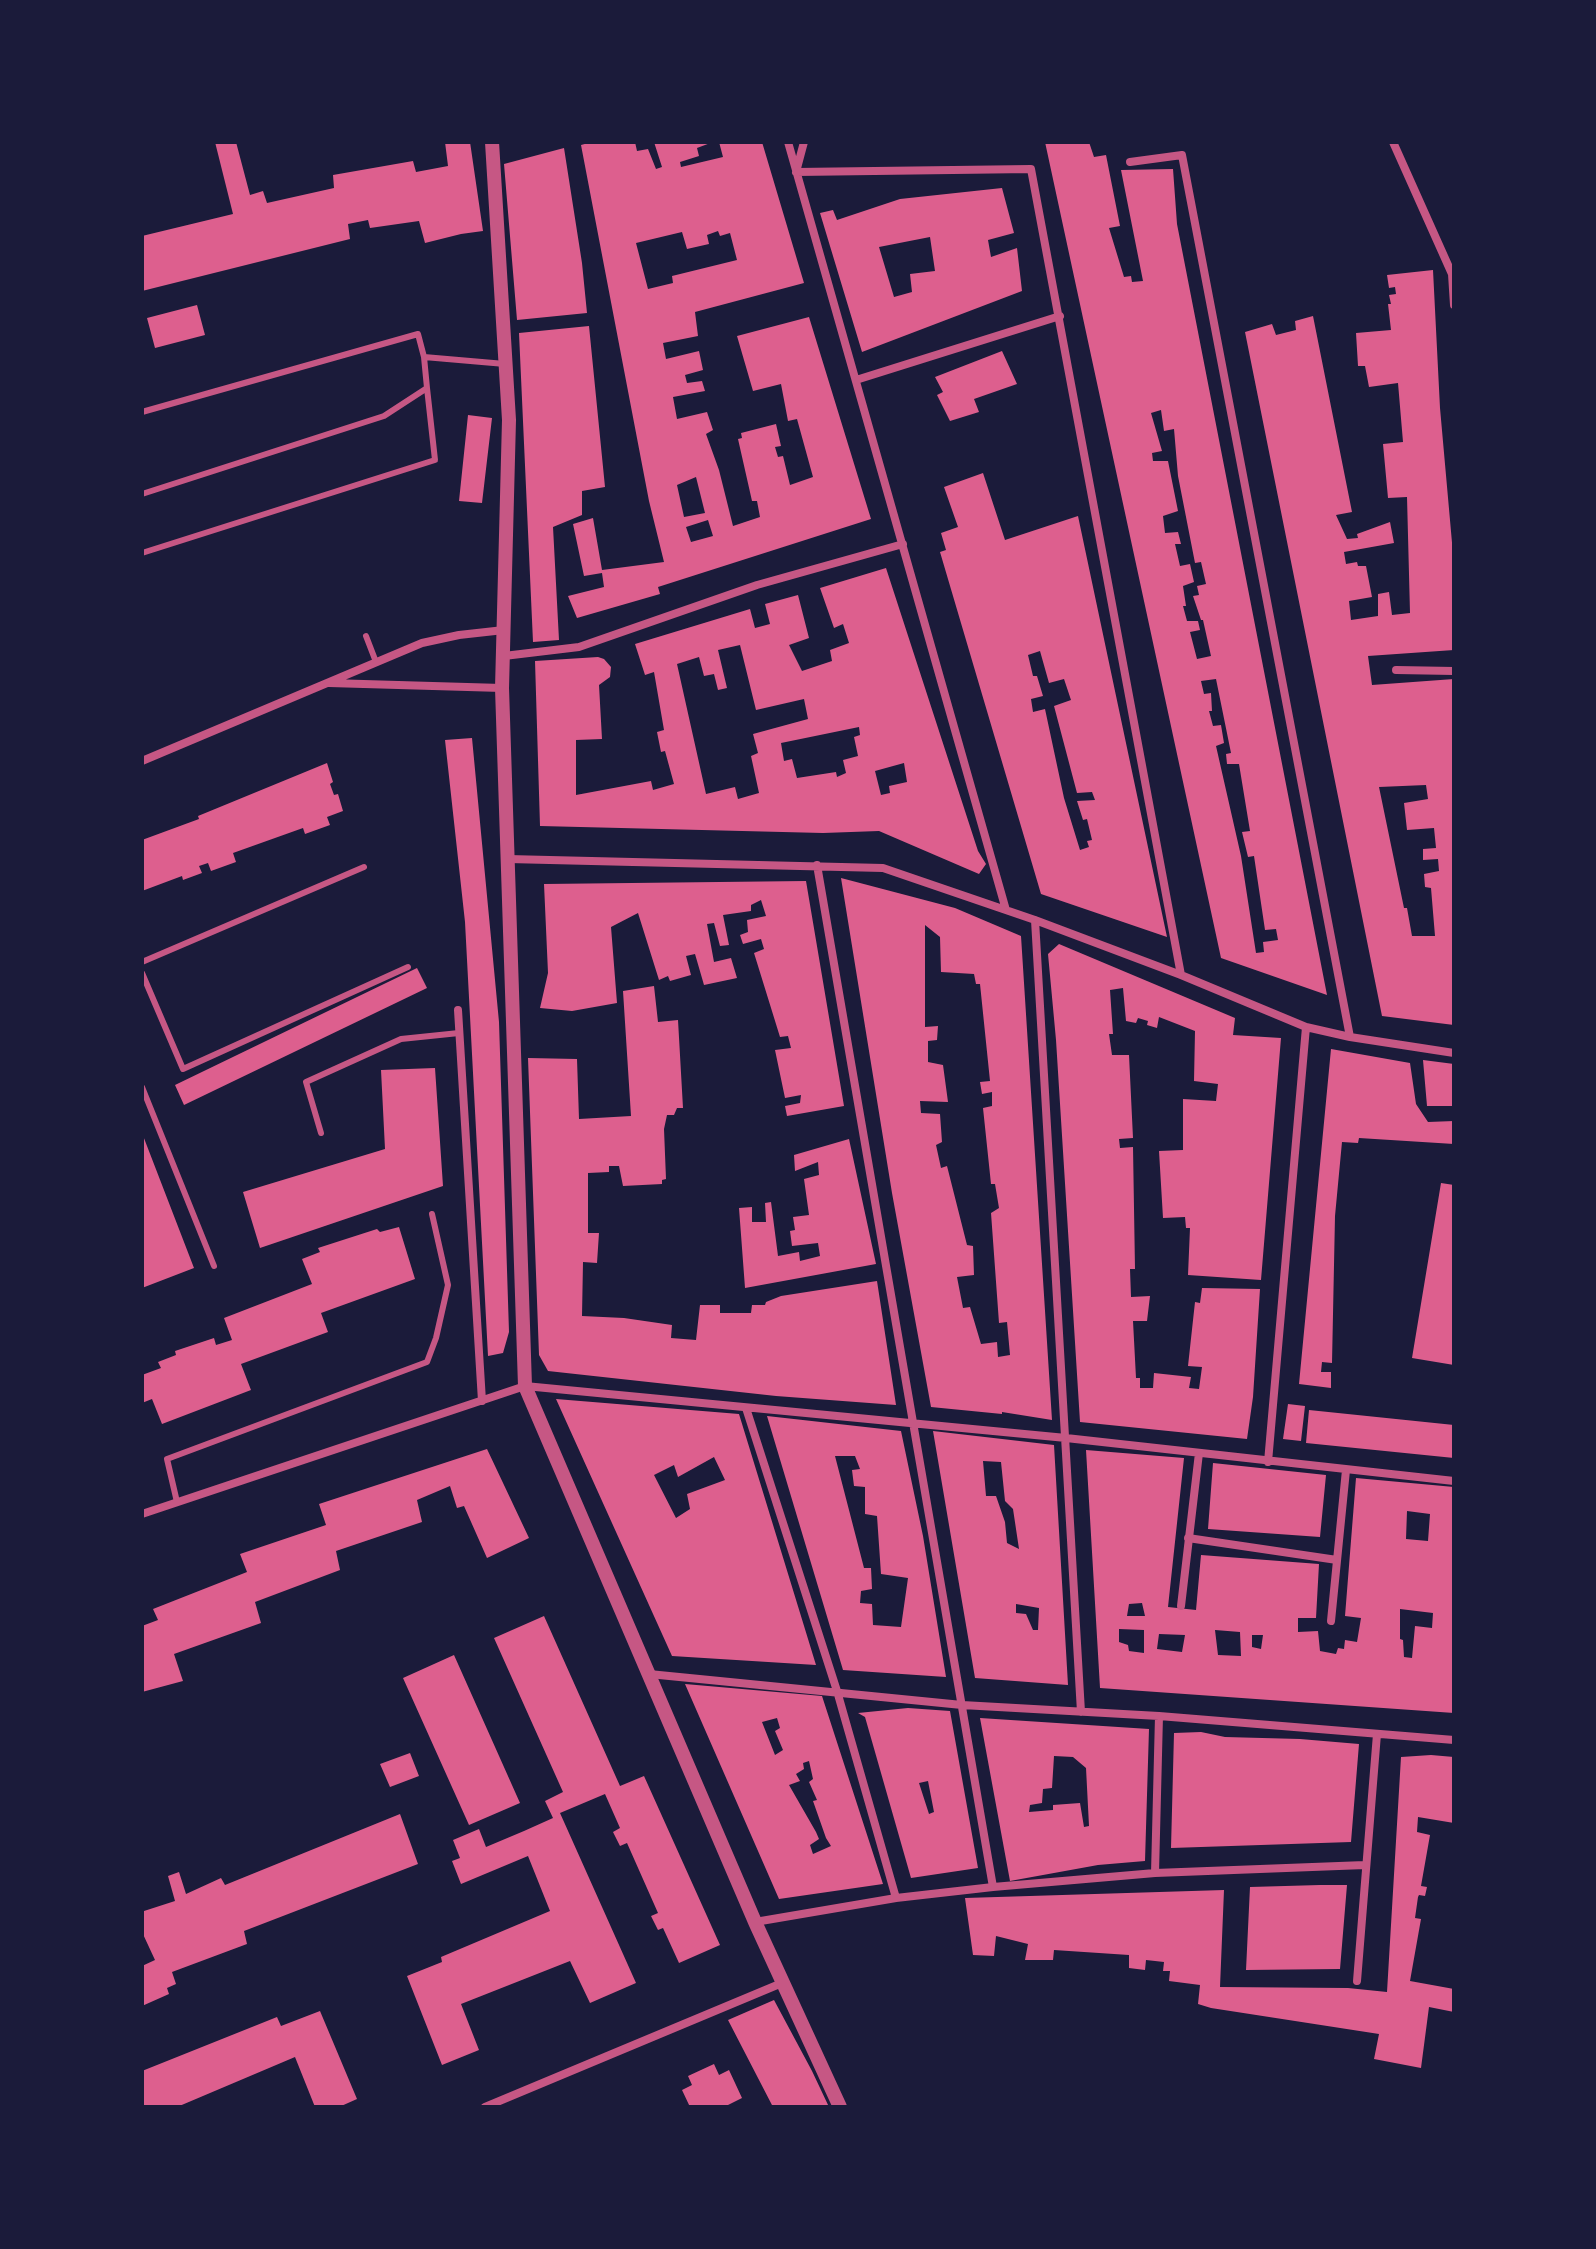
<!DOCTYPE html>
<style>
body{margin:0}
#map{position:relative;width:1596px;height:2249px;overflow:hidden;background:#1b1b3a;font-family:"Space Grotesk",sans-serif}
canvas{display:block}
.frame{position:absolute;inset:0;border:144px solid #1b1b3a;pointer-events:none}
</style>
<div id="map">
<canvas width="1596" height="2249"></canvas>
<div class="frame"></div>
</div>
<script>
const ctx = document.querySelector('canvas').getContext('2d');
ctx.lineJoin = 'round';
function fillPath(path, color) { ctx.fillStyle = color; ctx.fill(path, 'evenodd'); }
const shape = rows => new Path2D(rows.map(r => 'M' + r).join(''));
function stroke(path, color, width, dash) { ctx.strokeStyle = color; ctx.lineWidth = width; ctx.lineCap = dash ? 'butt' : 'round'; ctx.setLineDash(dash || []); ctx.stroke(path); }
fillPath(shape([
 [215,142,236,142,250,195,263,191,267,203,334,188,333,175,413,161,416,172,448,166,445,142,470,142,483,231,461,234,425,243,419,221,370,228,368,220,348,224,350,239,142,291,142,236,233,214],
 [592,142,635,142,637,151,648,149,656,169,662,167,654,142,713,142,697,148,699,156,680,162,681,167,723,157,719,142,762,142,804,283,695,312,698,336,663,343,666,359,699,351,703,370,685,375,687,383,702,381,705,391,673,397,677,419,707,412,713,430,706,434,719,470,733,526,760,517,757,501,752,501,738,439,742,438,741,433,776,424,781,446,775,447,778,457,783,456,790,485,813,477,797,419,788,421,781,384,753,391,737,336,809,317,871,519,658,587,660,594,577,618,568,596,604,587,602,573,584,576,573,524,593,518,602,570,664,562,649,501,581,145],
 [718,231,720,236,730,233,737,260,672,276,673,283,648,289,636,243,682,232,687,249,709,244,707,235],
 [696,477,705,513,684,517,677,485],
 [708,520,713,536,691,542,686,527],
 [1045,142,1089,142,1094,157,1106,155,1120,226,1109,228,1124,277,1131,276,1132,282,1143,281,1121,170,1173,169,1177,224,1327,995,1221,958],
 [1161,410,1164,431,1174,429,1178,476,1195,563,1201,562,1206,584,1197,586,1199,595,1193,596,1201,620,1203,620,1211,656,1197,659,1190,632,1200,630,1198,621,1187,621,1183,606,1186,606,1183,586,1194,582,1190,564,1180,566,1175,544,1181,544,1178,532,1165,533,1163,516,1178,511,1168,461,1153,461,1152,453,1162,451,1151,413],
 [1216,679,1231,753,1226,754,1227,764,1239,764,1250,831,1242,832,1248,857,1254,856,1265,930,1276,929,1278,940,1263,942,1264,952,1256,953,1241,856,1216,746,1224,743,1221,725,1213,726,1209,711,1212,711,1211,693,1204,694,1201,681],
 [564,148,582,263,587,313,517,320,504,164],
 [1002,188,1014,233,988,240,991,257,1017,248,1022,291,862,352,820,213,833,210,837,220,900,199],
 [930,237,935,271,910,274,912,292,894,297,879,247],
 [1433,270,1440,408,1454,565,1454,650,1368,656,1372,685,1454,679,1454,1025,1382,1016,1245,332,1272,324,1276,335,1296,330,1295,321,1313,316,1352,512,1336,515,1347,539,1358,538,1357,534,1390,522,1394,543,1344,552,1346,564,1357,562,1358,566,1366,566,1372,597,1349,601,1351,620,1378,616,1378,594,1389,592,1392,615,1410,613,1407,497,1388,498,1383,444,1403,442,1398,383,1369,387,1365,366,1358,366,1356,333,1391,330,1388,304,1391,304,1389,295,1396,294,1395,287,1389,288,1387,275],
 [1426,785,1428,799,1404,803,1407,830,1434,828,1436,848,1423,849,1423,860,1438,859,1439,871,1424,874,1425,887,1431,888,1435,936,1412,936,1407,908,1404,908,1379,787],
 [197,305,205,335,155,348,147,318],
 [589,326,605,487,582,491,582,515,553,527,559,640,533,642,519,333],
 [1002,351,1017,384,974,399,979,412,950,421,937,395,943,392,935,377],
 [468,415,492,418,482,503,459,501],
 [983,473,1005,540,1078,516,1167,937,1041,894,940,552,946,550,941,533,958,527,944,487],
 [1040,651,1049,683,1064,679,1071,700,1054,706,1077,793,1092,792,1095,800,1077,801,1083,820,1087,819,1092,840,1087,841,1089,847,1080,850,1064,798,1045,709,1033,712,1031,699,1043,696,1037,676,1033,676,1028,655],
 [886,568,978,851,986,864,979,874,879,831,823,833,540,826,535,661,598,657,604,659,611,667,610,677,599,685,602,739,576,740,576,795,651,781,653,790,674,784,665,751,661,752,657,732,664,730,654,672,645,675,635,644,750,609,755,628,770,624,765,604,798,595,809,638,789,645,802,671,832,661,830,650,849,643,843,624,834,628,820,588],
 [740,645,756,710,804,699,808,719,753,734,758,753,751,756,759,793,738,799,735,787,706,794,677,664,699,657,704,676,714,674,718,690,727,688,718,650],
 [859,727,860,735,854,737,858,756,843,760,846,773,837,777,836,772,797,778,792,759,784,761,781,743],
 [904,763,907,782,889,786,890,793,881,795,875,771],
 [472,738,499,1022,509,1332,503,1353,488,1356,465,922,445,740],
 [327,763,333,782,330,784,334,795,338,794,343,811,327,817,330,825,305,834,303,828,233,853,236,862,211,871,208,863,199,866,202,873,183,880,182,876,142,891,142,840,199,819,198,816],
 [841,878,955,908,1021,936,1052,1420,1002,1412,1002,1414,931,1407,892,1193],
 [925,925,940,937,941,972,974,974,976,984,980,984,990,1081,980,1082,982,1094,992,1092,992,1106,983,1108,991,1184,995,1184,999,1208,991,1213,999,1323,1007,1322,1010,1355,998,1357,997,1342,981,1344,970,1307,963,1308,957,1277,974,1275,973,1246,967,1245,947,1166,941,1168,936,1145,942,1142,940,1114,921,1113,920,1101,948,1102,943,1065,928,1062,928,1041,937,1040,938,1026,925,1027],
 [806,881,844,1106,787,1116,785,1106,800,1103,801,1095,785,1098,775,1050,791,1048,788,1036,780,1037,754,953,764,949,761,939,743,944,740,935,748,932,747,920,766,916,761,900,751,905,751,911,723,915,729,945,720,946,714,923,707,924,714,962,731,958,737,978,704,985,695,954,686,956,691,975,670,981,668,976,659,980,638,913,611,927,617,1003,572,1011,540,1008,548,973,544,884],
 [1059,944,1235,1018,1233,1035,1281,1038,1261,1280,1188,1275,1190,1228,1186,1228,1185,1217,1163,1218,1159,1151,1183,1150,1183,1099,1216,1101,1218,1084,1194,1081,1195,1031,1159,1017,1157,1028,1147,1025,1148,1021,1138,1018,1136,1023,1126,1021,1123,988,1110,990,1113,1034,1109,1034,1112,1055,1129,1055,1133,1138,1119,1139,1120,1148,1133,1147,1135,1269,1130,1269,1131,1297,1150,1296,1147,1321,1133,1321,1136,1378,1140,1378,1140,1388,1153,1388,1154,1373,1191,1377,1189,1388,1199,1389,1202,1367,1188,1366,1195,1302,1200,1303,1202,1288,1260,1289,1253,1397,1247,1439,1080,1422,1056,1040,1048,954],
 [417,968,427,988,184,1105,175,1085],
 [654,986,658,1022,678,1020,683,1108,677,1108,674,1115,667,1115,664,1129,666,1179,662,1180,662,1184,623,1186,619,1166,609,1166,609,1172,588,1173,588,1233,599,1233,597,1263,583,1262,582,1316,624,1318,672,1325,671,1338,696,1340,700,1305,720,1305,720,1313,751,1313,752,1305,765,1305,766,1302,781,1296,877,1281,896,1405,776,1396,548,1371,539,1355,528,1058,577,1059,579,1119,631,1116,623,991],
 [1331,1049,1410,1063,1416,1104,1428,1122,1454,1121,1454,1144,1359,1138,1358,1143,1342,1142,1335,1216,1332,1363,1322,1362,1321,1372,1331,1372,1331,1388,1299,1384],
 [1423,1060,1454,1064,1454,1106,1427,1106],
 [435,1068,443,1186,260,1248,243,1192,385,1149,381,1070],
 [142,1133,194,1268,142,1288],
 [849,1139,876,1264,745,1288,739,1208,752,1207,752,1222,766,1222,765,1203,771,1202,778,1256,799,1252,800,1261,820,1256,818,1243,792,1246,790,1231,795,1230,793,1217,809,1215,804,1179,819,1175,818,1162,795,1171,794,1155],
 [1441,1183,1454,1185,1454,1365,1412,1358],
 [399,1227,415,1279,321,1313,328,1332,241,1364,251,1390,162,1424,152,1399,142,1403,142,1375,161,1368,158,1362,176,1355,175,1351,214,1338,216,1345,232,1340,224,1318,312,1284,302,1259,320,1252,318,1248,377,1229,380,1232],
 [556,1399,739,1414,816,1665,672,1656],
 [714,1457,725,1480,687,1494,690,1509,676,1518,654,1475,674,1465,678,1477],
 [1288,1404,1305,1406,1301,1441,1283,1439],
 [1309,1410,1454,1425,1454,1458,1306,1443],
 [767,1416,901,1431,923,1536,946,1677,843,1670],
 [835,1456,855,1456,860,1469,852,1470,854,1486,865,1487,865,1514,877,1516,881,1574,908,1578,901,1627,873,1625,872,1604,860,1603,861,1591,872,1589,871,1568,864,1568],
 [933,1431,1054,1445,1068,1685,975,1678],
 [983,1461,1001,1462,1005,1501,1013,1509,1019,1549,1007,1543,1005,1522,996,1496,986,1496],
 [1016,1604,1039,1608,1038,1630,1033,1630,1026,1614,1016,1613],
 [487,1449,529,1538,487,1558,464,1506,457,1508,450,1486,417,1500,422,1522,336,1551,340,1570,255,1602,261,1623,174,1654,183,1681,142,1692,142,1626,158,1620,153,1609,247,1572,240,1554,326,1525,319,1504],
 [1086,1450,1184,1458,1168,1607,1196,1610,1201,1555,1319,1564,1316,1618,1298,1618,1298,1632,1318,1631,1320,1651,1336,1654,1338,1648,1344,1649,1345,1640,1357,1642,1361,1618,1345,1616,1356,1478,1454,1487,1454,1713,1100,1688],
 [1407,1511,1430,1514,1428,1541,1406,1539],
 [1142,1603,1145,1616,1127,1616,1129,1604],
 [1400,1609,1433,1613,1432,1628,1415,1626,1412,1658,1404,1657,1403,1640,1400,1639],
 [1119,1629,1144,1630,1144,1653,1129,1651,1128,1645,1119,1642],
 [1215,1630,1240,1632,1241,1656,1218,1655],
 [1159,1634,1185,1635,1182,1652,1157,1649],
 [1252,1635,1263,1635,1261,1649,1252,1647],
 [1213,1463,1326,1475,1320,1537,1208,1529],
 [544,1616,620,1786,644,1776,720,1945,679,1963,663,1928,658,1930,651,1916,658,1913,627,1843,620,1846,613,1832,620,1828,605,1794,560,1813,636,1983,590,2003,570,1961,461,2004,479,2050,442,2065,407,1976,442,1962,441,1957,550,1911,528,1856,461,1884,452,1861,460,1858,453,1840,479,1829,486,1847,524,1831,553,1818,545,1801,563,1792,494,1638],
 [454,1655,520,1803,469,1825,403,1678],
 [685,1684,822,1696,883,1884,779,1899],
 [777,1718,780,1728,775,1731,783,1750,775,1755,762,1722],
 [809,1761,813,1779,809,1782,817,1800,813,1801,826,1838,831,1846,813,1854,810,1845,819,1839,816,1832,789,1785,800,1781,796,1774,804,1769,803,1763],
 [908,1708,950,1711,978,1868,911,1878,865,1717,858,1713],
 [928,1781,934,1812,929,1814,919,1783],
 [980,1718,1149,1729,1145,1861,1098,1865,1010,1881],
 [1054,1756,1073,1757,1086,1768,1089,1826,1084,1827,1080,1803,1053,1805,1053,1810,1029,1812,1030,1805,1042,1803,1043,1789,1052,1788],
 [1201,1732,1225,1737,1300,1739,1359,1744,1351,1842,1171,1848,1174,1733],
 [410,1753,419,1776,390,1787,380,1764],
 [1431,1755,1454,1757,1454,1823,1418,1817,1417,1832,1430,1835,1421,1886,1427,1887,1425,1896,1419,1895,1418,1897,1415,1918,1421,1919,1410,1981,1454,1989,1454,2012,1429,2007,1421,2068,1374,2059,1379,2034,1211,2008,1198,2004,1200,1985,1169,1981,1170,1971,1163,1971,1164,1962,1146,1960,1145,1970,1129,1968,1129,1955,1054,1950,1053,1960,1025,1960,1028,1944,996,1936,994,1956,973,1955,965,1898,1224,1890,1220,1987,1348,1988,1387,1992,1401,1757],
 [400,1814,418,1864,244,1931,247,1944,172,1972,176,1984,167,1988,169,1994,142,2006,142,1966,155,1960,142,1932,142,1906,144,1911,175,1901,168,1876,179,1872,186,1894,221,1878,225,1885],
 [1320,1885,1347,1885,1340,1969,1246,1970,1250,1887],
 [774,2000,812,2071,829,2107,773,2107,728,2020],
 [320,2011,357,2099,339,2107,315,2107,295,2057,177,2107,142,2107,142,2071,277,2017,281,2026],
 [714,2064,719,2075,729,2070,742,2098,724,2107,690,2107,682,2090,692,2085,688,2076]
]), '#dd5f8e');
stroke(shape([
 [424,357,505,364],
 [142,412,418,334,424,357,427,388,384,416,142,494],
 [142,553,435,460,427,388],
 [366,636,376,662],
 [142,962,364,867],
 [142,973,183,1069,408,967],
 [142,1087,214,1266],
 [321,1133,306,1082,401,1039,459,1033],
 [177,1502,167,1459,427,1362,436,1338,448,1285,432,1214]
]), '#c65784', 6);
stroke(shape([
 [788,142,1006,910],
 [804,142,796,172,1031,169,1181,975],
 [1393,142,1452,274,1454,305],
 [1130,162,1182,155,1350,1037],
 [856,380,1060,316],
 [504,656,579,647,757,585,903,544],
 [1396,670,1454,671],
 [329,683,502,688],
 [142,761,422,643,459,635,504,630],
 [508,859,883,868,1035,920,1181,975,1306,1027,1350,1037,1454,1053],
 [817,865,993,1887],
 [1035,920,1081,1712],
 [458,1010,482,1401],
 [746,1408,837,1691,896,1898],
 [1268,1462,1306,1027],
 [142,1514,525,1386,1066,1438,1454,1481],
 [1188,1538,1337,1560],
 [1181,1606,1199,1453],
 [1331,1621,1346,1470],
 [649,1674,962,1705,1159,1716,1454,1740],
 [1155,1873,1159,1716],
 [755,1922,896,1898,993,1887,1155,1873,1365,1865],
 [1357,1981,1377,1734],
 [485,2107,782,1983]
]), '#c65784', 8);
stroke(shape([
 [492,142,509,420,502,688,525,1386,755,1922,840,2107]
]), '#c65784', 14);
</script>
